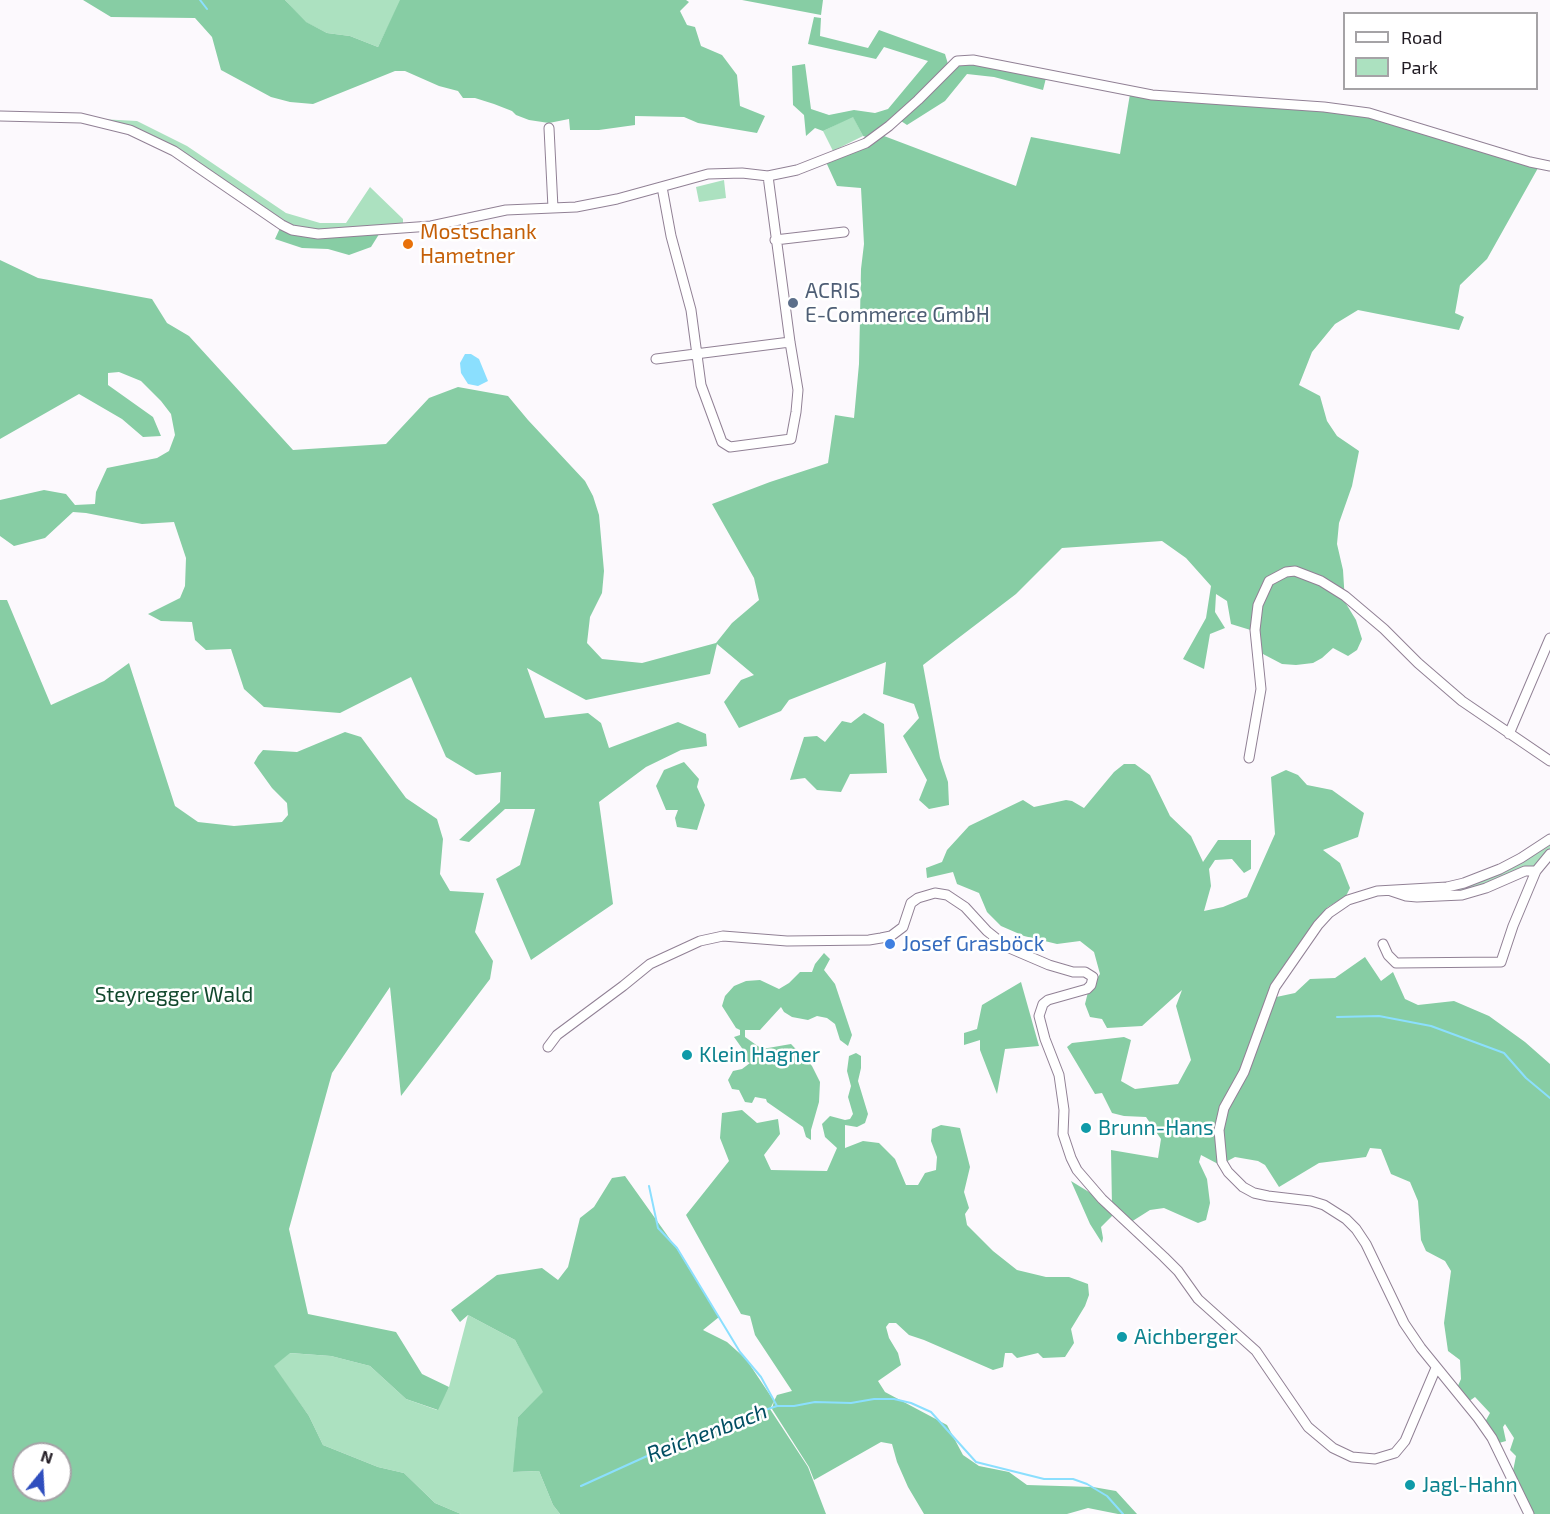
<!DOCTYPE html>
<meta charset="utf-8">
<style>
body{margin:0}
#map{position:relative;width:1550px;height:1514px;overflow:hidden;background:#fcf9fd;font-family:"Exo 2",sans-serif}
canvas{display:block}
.legend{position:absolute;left:1343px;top:12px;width:195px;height:78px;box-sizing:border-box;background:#fff;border:2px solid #a5a3a6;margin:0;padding:8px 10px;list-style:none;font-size:18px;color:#1f1921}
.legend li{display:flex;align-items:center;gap:12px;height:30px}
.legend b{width:30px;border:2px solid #a5a3a6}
.north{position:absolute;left:12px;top:1442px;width:60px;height:60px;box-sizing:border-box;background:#fff;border:2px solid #a5a3a6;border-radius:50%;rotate:18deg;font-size:16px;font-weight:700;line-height:24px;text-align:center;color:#1f1921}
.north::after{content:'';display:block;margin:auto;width:21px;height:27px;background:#2f4ebe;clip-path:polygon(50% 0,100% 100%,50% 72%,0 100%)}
</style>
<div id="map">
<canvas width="1550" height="1514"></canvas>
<ul class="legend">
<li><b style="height:8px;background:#fff"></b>Road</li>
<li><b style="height:16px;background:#ace1c0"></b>Park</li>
</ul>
<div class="north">N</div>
</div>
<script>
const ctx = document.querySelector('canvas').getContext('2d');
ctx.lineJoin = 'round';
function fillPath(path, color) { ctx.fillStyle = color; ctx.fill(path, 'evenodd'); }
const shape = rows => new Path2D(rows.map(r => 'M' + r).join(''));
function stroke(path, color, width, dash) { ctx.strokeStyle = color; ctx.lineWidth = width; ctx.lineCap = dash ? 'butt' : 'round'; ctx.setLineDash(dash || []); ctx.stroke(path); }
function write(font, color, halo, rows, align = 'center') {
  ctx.font = font + ' "Exo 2",sans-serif'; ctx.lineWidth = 5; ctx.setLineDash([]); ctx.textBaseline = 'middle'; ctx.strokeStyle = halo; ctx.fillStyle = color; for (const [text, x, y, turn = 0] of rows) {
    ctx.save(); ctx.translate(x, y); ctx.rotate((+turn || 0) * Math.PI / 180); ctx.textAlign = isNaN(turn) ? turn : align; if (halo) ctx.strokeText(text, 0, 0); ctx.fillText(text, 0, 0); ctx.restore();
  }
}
fillPath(shape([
 [285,0,401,0,378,47,350,36,327,33,305,22],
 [853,116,863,136,833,151,823,131],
 [100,119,137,121,187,146,286,213,320,223,346,223,370,187,403,219,403,224,318,231,294,228,200,165],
 [724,180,726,198,699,202,696,187],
 [1550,843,1550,852,1540,864,1484,888,1438,895,1446,890,1476,884,1502,872],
 [468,1315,515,1340,544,1392,518,1417,514,1472,539,1471,553,1505,560,1514,461,1514,435,1503,404,1473,378,1467,323,1445,309,1416,273,1366,289,1353,331,1356,370,1366,406,1399,437,1410,449,1387]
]), '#ace1c0');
fillPath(shape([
 [83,0,285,0,306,22,327,33,350,36,378,47,400,0,686,0,689,2,680,11,687,25,695,27,701,46,722,55,737,75,740,106,765,116,757,133,698,123,684,117,635,116,635,125,599,130,570,130,569,119,549,123,529,120,516,115,512,111,494,104,475,98,463,98,458,91,439,86,405,71,395,71,313,104,290,102,271,97,221,70,212,37,195,18,111,17],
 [742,0,823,0,821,15],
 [814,17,821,18,820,36,868,48,879,30,945,54,948,64,956,67,970,63,1046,78,1043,90,994,77,967,74,945,101,907,125,895,117,869,138,863,136,853,117,823,131,815,128,806,136,804,115,793,105,792,66,805,64,811,109,829,115,854,110,875,113,888,109,928,61,884,47,876,59,808,44],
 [1130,94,1173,101,1317,110,1358,114,1538,168,1487,259,1460,285,1455,313,1464,317,1459,330,1358,310,1335,324,1312,352,1299,385,1320,396,1327,421,1337,436,1359,451,1352,486,1339,523,1337,544,1343,570,1345,602,1356,620,1362,639,1357,650,1348,656,1333,648,1322,658,1313,663,1296,665,1282,664,1263,654,1259,655,1257,632,1231,624,1227,601,1216,594,1215,612,1225,628,1210,634,1204,669,1183,659,1206,618,1211,586,1186,558,1162,541,1062,548,1016,594,923,665,940,758,948,782,949,805,929,809,919,800,927,780,903,736,919,718,914,704,883,694,886,662,789,700,781,711,739,728,724,702,741,680,754,675,717,644,710,674,586,700,527,668,545,718,588,713,601,723,609,748,678,722,706,734,707,746,681,750,646,767,599,802,613,904,531,960,496,879,520,865,535,809,505,809,469,842,459,840,500,802,501,772,476,775,446,757,411,677,340,713,264,707,244,689,231,649,206,650,195,640,192,622,161,621,148,614,180,598,185,586,186,558,174,522,142,524,86,513,73,512,45,538,14,546,0,536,0,500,44,490,66,494,75,505,95,504,96,492,107,468,157,458,169,451,175,435,171,414,161,401,141,381,119,372,108,373,108,385,153,417,161,436,143,437,122,419,79,394,0,439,0,260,38,278,152,299,167,323,189,336,293,450,386,444,429,398,458,387,508,396,528,420,585,481,593,496,599,515,604,571,602,593,590,617,587,643,602,659,642,663,716,643,732,623,759,600,754,578,712,504,770,482,828,463,835,415,854,418,859,364,861,269,864,244,861,188,837,186,826,162,868,145,884,136,1016,186,1031,137,1120,154],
 [280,228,295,235,381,231,371,247,349,255,328,249,302,248,275,239],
 [0,600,7,600,51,705,104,681,129,663,175,806,198,822,234,826,282,822,288,815,287,803,272,788,254,763,258,756,263,750,297,752,345,732,361,737,406,798,437,819,443,839,440,874,450,891,484,893,475,932,493,961,490,979,401,1096,390,987,332,1073,289,1229,308,1314,396,1332,422,1374,449,1387,438,1410,406,1399,370,1366,331,1356,290,1353,274,1366,309,1416,323,1445,378,1467,404,1473,435,1503,461,1514,0,1514],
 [24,1454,60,1454,60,1490,24,1490],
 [864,713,884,724,887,773,850,774,841,792,817,790,805,778,790,780,804,737,817,736,825,742,842,721,851,723],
 [684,762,699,779,697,787,705,805,697,830,677,827,675,818,678,810,666,810,656,786,664,770],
 [1124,764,1135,764,1150,775,1170,816,1191,836,1203,862,1218,840,1251,840,1251,869,1244,873,1232,859,1215,860,1209,869,1211,886,1204,911,1223,907,1247,897,1275,834,1271,777,1286,770,1298,775,1307,785,1332,790,1364,813,1358,837,1323,850,1340,863,1350,888,1346,896,1328,907,1319,917,1267,999,1295,993,1310,979,1335,978,1365,957,1381,981,1393,972,1405,999,1418,1005,1454,1001,1489,1016,1525,1042,1550,1064,1550,1514,1531,1514,1513,1471,1516,1456,1510,1450,1514,1438,1505,1424,1503,1427,1506,1441,1499,1443,1485,1422,1490,1413,1475,1397,1468,1402,1457,1388,1461,1379,1460,1360,1448,1351,1444,1323,1451,1271,1445,1261,1426,1251,1421,1240,1418,1201,1410,1182,1391,1174,1381,1149,1370,1148,1366,1157,1319,1163,1279,1187,1265,1165,1258,1161,1235,1157,1220,1165,1201,1155,1199,1162,1207,1179,1210,1203,1206,1220,1198,1223,1164,1208,1150,1210,1131,1222,1112,1209,1112,1216,1101,1227,1103,1238,1102,1243,1090,1224,1071,1181,1089,1192,1110,1209,1112,1207,1111,1150,1158,1158,1161,1139,1146,1117,1124,1116,1112,1113,1102,1093,1095,1094,1067,1047,1072,1043,1124,1037,1131,1040,1121,1081,1135,1089,1178,1084,1191,1060,1176,1006,1182,990,1142,1026,1107,1028,1102,1019,1090,1017,1085,1004,1088,992,1100,974,1094,952,1080,941,1057,944,1024,936,1001,926,987,912,979,893,957,884,953,872,927,878,926,868,942,862,947,850,969,826,1023,800,1034,807,1066,800,1072,801,1084,808,1114,772],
 [824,953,830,959,824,970,835,984,852,1035,848,1046,840,1040,835,1024,827,1018,817,1016,808,1020,792,1017,784,1012,781,1007,760,1030,745,1030,745,1037,762,1049,791,1044,812,1066,820,1082,819,1102,811,1130,811,1140,806,1137,803,1127,767,1102,766,1099,755,1097,752,1103,745,1102,739,1090,732,1089,728,1080,733,1071,742,1069,750,1063,742,1059,744,1051,734,1037,740,1035,740,1030,736,1028,722,1006,725,996,734,986,746,981,760,980,779,989,789,983,800,972,812,972,815,964],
 [1021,982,1039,1046,1005,1049,997,1094,980,1050,980,1040,964,1045,964,1033,977,1029,982,1005],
 [856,1053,861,1056,861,1068,858,1081,868,1114,865,1123,857,1127,845,1125,845,1148,863,1141,879,1143,895,1159,906,1185,918,1185,925,1173,936,1170,937,1157,931,1141,932,1129,941,1125,960,1128,970,1167,964,1192,969,1208,965,1214,967,1225,993,1251,1017,1270,1046,1277,1069,1277,1088,1284,1089,1295,1085,1306,1071,1329,1074,1343,1065,1357,1043,1358,1038,1353,1017,1358,1012,1353,1005,1353,1003,1367,993,1370,924,1340,909,1335,896,1323,889,1323,886,1327,889,1338,898,1353,901,1365,878,1381,885,1392,947,1425,963,1455,979,1466,1009,1472,1027,1485,1093,1487,1116,1491,1137,1514,1118,1514,1088,1508,1067,1514,924,1514,908,1487,897,1462,892,1444,881,1442,814,1480,809,1467,772,1409,774,1401,770,1409,808,1467,826,1514,560,1514,553,1505,539,1471,513,1472,518,1417,543,1392,515,1340,468,1315,460,1322,451,1310,497,1275,542,1268,558,1280,568,1267,580,1218,594,1207,612,1178,625,1176,677,1249,719,1317,703,1330,727,1342,746,1359,774,1401,777,1395,792,1391,755,1335,750,1316,741,1314,686,1215,729,1161,720,1138,722,1113,742,1110,757,1123,778,1119,780,1134,764,1155,771,1170,827,1171,837,1148,825,1137,822,1124,830,1116,845,1120,850,1119,853,1114,848,1097,851,1086,847,1071,849,1056]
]), '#87cda4');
fillPath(shape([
 [465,354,471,354,479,359,488,381,478,386,468,384,461,373,460,363]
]), '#8bdffe');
stroke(shape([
 [200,0,207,9],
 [1337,1017,1379,1016,1431,1026,1504,1053,1526,1078,1550,1098],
 [649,1186,658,1228,677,1248,740,1352,761,1377,777,1406],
 [581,1486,700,1432,777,1406,794,1406,815,1402,851,1403,874,1399,894,1399,911,1403,931,1412,976,1462,1044,1479,1073,1479,1087,1484,1107,1496,1123,1514]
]), '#8bdffe', 2);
const minor = shape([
 [0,116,81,118,130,130,174,151,282,225,292,230,318,234,431,226,506,210,576,207,617,199,708,174,742,173,768,176,797,170,866,143,889,126,918,100,957,61,973,60,1152,95,1324,107,1369,113,1530,162,1550,166],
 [549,128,553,208],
 [662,187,671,236,691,310,701,385,722,442,730,447,791,439,796,412,798,390,790,342,768,176],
 [775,240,844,232],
 [656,359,790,342],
 [1509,734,1550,638],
 [1249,758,1261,689,1255,630,1258,605,1269,581,1286,572,1295,571,1321,581,1345,596,1384,629,1418,663,1462,701,1550,761],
 [1391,891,1406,896,1417,897,1462,895,1486,888,1525,871,1536,871],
 [1383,944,1388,955,1396,963,1501,962,1513,926,1536,871,1550,854],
 [548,1047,557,1035,623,986,650,964,700,941,723,936,787,941,869,940,881,938,891,936,903,927,911,903,918,898,935,893,947,895,965,907,987,931,1007,947,1049,965,1073,972,1085,972,1093,977,1091,985,1087,989,1048,1000,1043,1004,1039,1016,1045,1039,1059,1075,1064,1110,1063,1134,1071,1158,1077,1170,1102,1199,1164,1257,1178,1271,1198,1299,1256,1351,1308,1427,1333,1448,1352,1457,1375,1459,1395,1453,1405,1441,1436,1368],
 [1529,1514,1492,1438,1478,1418,1421,1348,1404,1323,1366,1244,1356,1229,1346,1219,1324,1205,1311,1201,1268,1196,1254,1193,1243,1187,1228,1172,1222,1162,1219,1130,1224,1108,1244,1072,1275,987,1318,925,1329,913,1348,900,1377,891,1447,887,1464,883,1500,869,1521,858,1550,839]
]);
stroke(minor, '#918195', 11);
stroke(minor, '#fff', 9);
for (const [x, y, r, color] of [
 [408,244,6,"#e8710a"],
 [793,303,6,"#5c6f8a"],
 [890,944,6,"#3f7fe0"],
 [687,1055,6,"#0f9aa8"],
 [1086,1128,6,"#0f9aa8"],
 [1122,1337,6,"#0f9aa8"],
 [1410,1485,6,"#0f9aa8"]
]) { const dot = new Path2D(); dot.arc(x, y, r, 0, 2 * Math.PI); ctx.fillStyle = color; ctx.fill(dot); stroke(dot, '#fff', 2); }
write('21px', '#c56008', '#fff', [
 ["Mostschank",420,232],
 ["Hametner",420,256]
], 'left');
write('21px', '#4e5e75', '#fff', [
 ["ACRIS",805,291],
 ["E-Commerce GmbH",805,315]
], 'left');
write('21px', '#366cbe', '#fff', [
 ["Josef Grasböck",902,944]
], 'left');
write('21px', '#12482d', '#fff', [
 ["Steyregger Wald",174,995]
]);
write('21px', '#0d838f', '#fff', [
 ["Klein Hagner",699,1055],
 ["Brunn-Hans",1098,1128],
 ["Aichberger",1134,1337],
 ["Jagl-Hahn",1422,1485]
], 'left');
write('italic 22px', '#014e62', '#fff', [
 ["Reichenbach",707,1433,-21]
]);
</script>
